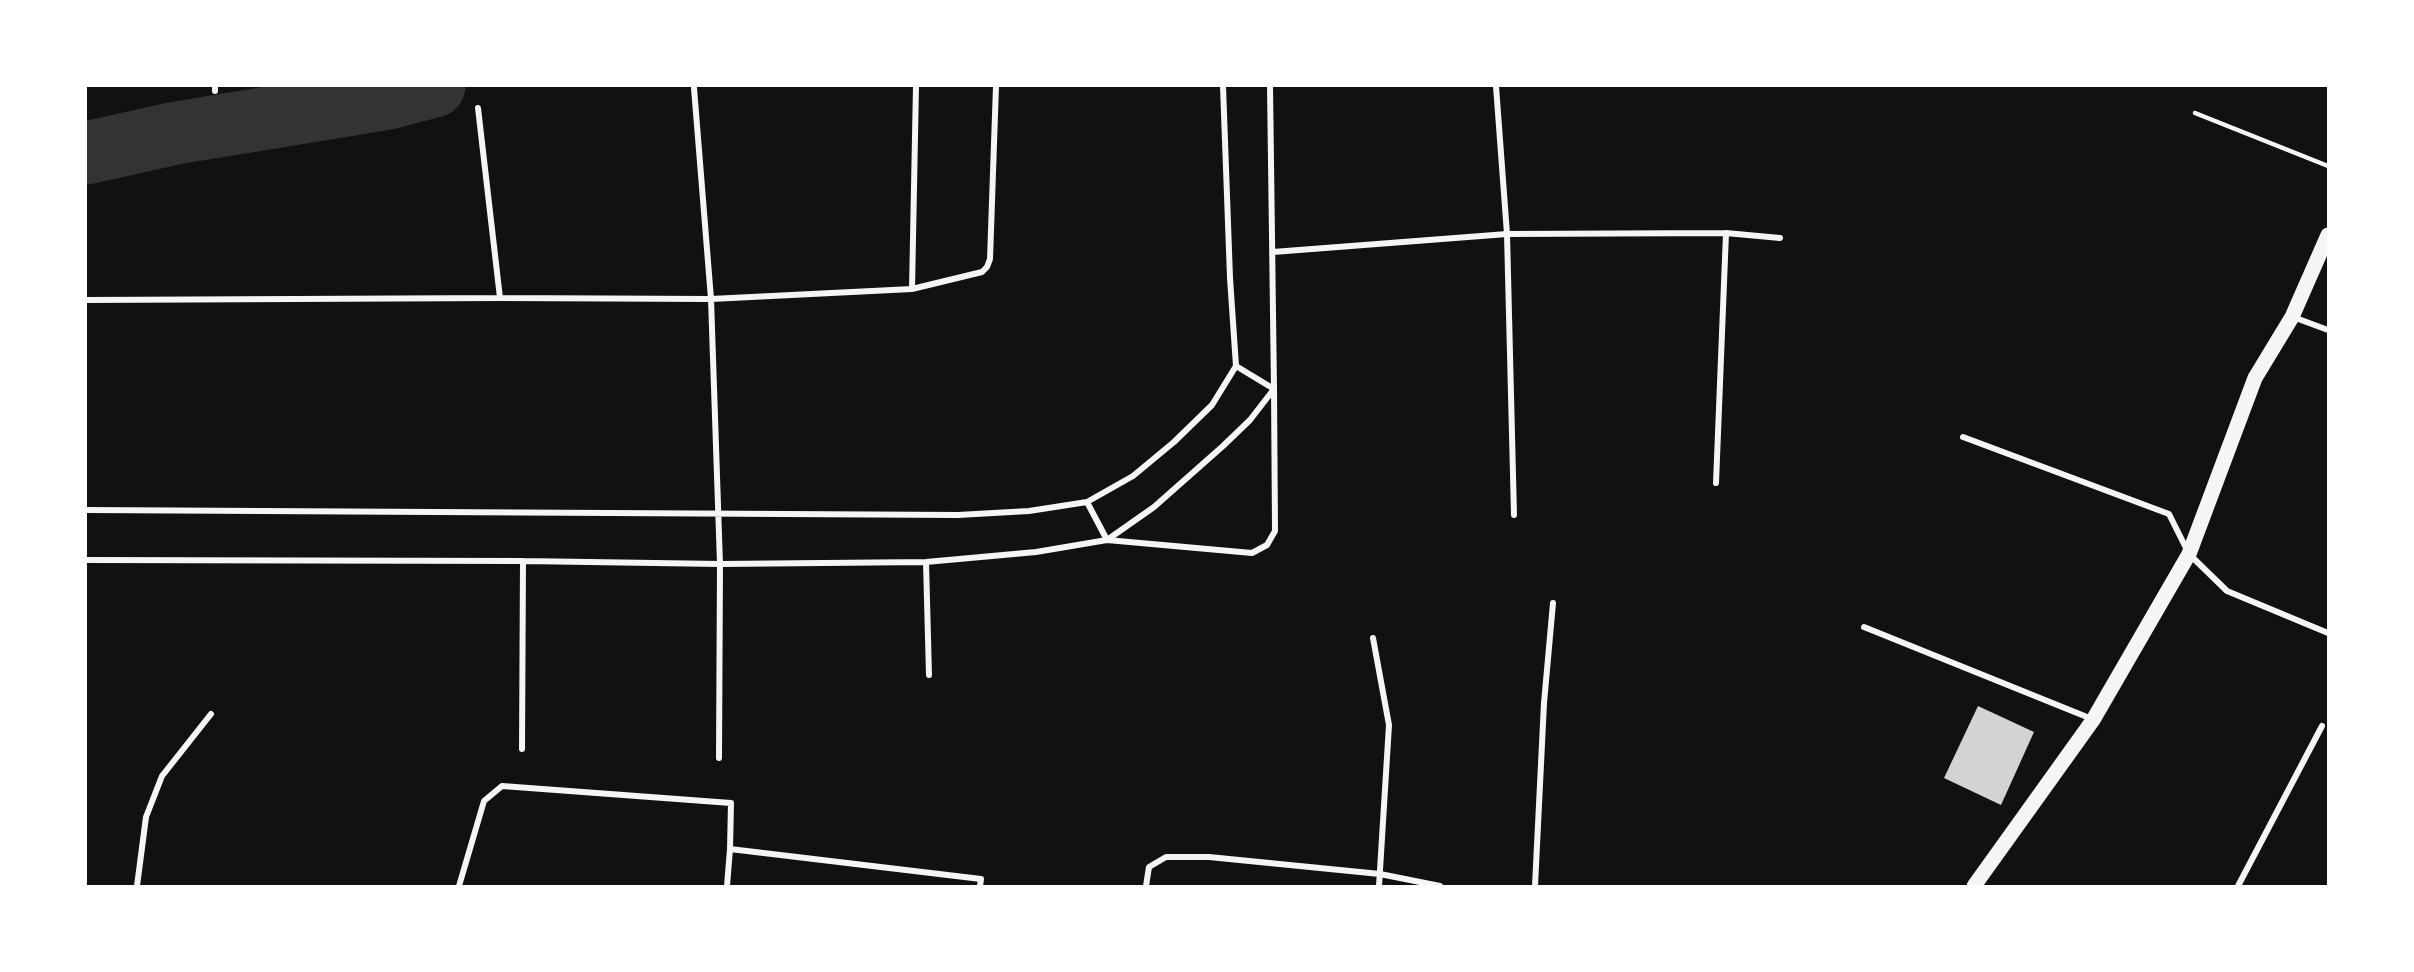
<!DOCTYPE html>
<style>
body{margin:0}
#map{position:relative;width:2414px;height:972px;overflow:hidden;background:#111;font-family:"Open Sans",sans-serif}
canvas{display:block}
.frame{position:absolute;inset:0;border:87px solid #fff;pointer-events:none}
</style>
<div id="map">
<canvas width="2414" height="972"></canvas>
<div class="frame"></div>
</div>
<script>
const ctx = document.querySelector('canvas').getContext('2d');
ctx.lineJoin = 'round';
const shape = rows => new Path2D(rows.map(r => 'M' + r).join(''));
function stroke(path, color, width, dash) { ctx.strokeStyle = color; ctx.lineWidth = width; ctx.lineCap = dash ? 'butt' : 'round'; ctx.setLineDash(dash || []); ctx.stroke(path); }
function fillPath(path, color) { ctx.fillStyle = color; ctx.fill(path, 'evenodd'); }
stroke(shape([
 [86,153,176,133,384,99,434,86]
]), '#333', 63);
fillPath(shape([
 [1978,706,2034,732,2001,805,1944,778]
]), '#d3d3d3');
stroke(shape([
 [2195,113,2328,166]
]), '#f5f5f5', 4.5);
stroke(shape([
 [215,86,215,91],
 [1496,86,1507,234,1514,515],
 [694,88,711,299,720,564,719,758],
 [478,108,500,298],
 [1273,252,1507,234,1726,233,1780,238],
 [912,289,916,86],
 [86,300,500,298,711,299,912,289,982,272,987,267,990,259,996,86],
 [2293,317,2328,330],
 [1963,437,2169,514,2189,554,2227,591,2328,633],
 [1716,483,1726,233],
 [1087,502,1107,540,1252,553,1267,545,1275,531,1274,389,1236,366],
 [86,510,958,515,1029,511,1087,502,1133,476,1174,442,1212,405,1236,366,1230,278,1223,86],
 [86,560,523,561,720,564,926,562,1036,552,1107,540,1154,507,1223,446,1250,420,1274,389,1270,86],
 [926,562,929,675],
 [1864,627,2092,719],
 [1373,638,1389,725,1379,886],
 [522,749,523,561],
 [730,849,981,879,980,886],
 [137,886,146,817,162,776,211,714],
 [459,886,484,801,502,786,731,803,730,849,727,886],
 [1146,886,1149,867,1166,857,1209,857,1380,874,1440,886],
 [1535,886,1544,703,1553,603],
 [2238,886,2322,726]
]), '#f5f5f5', 6);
stroke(shape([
 [1974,886,2093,720,2189,554,2255,378,2292,317,2328,235]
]), '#f5f5f5', 15);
</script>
